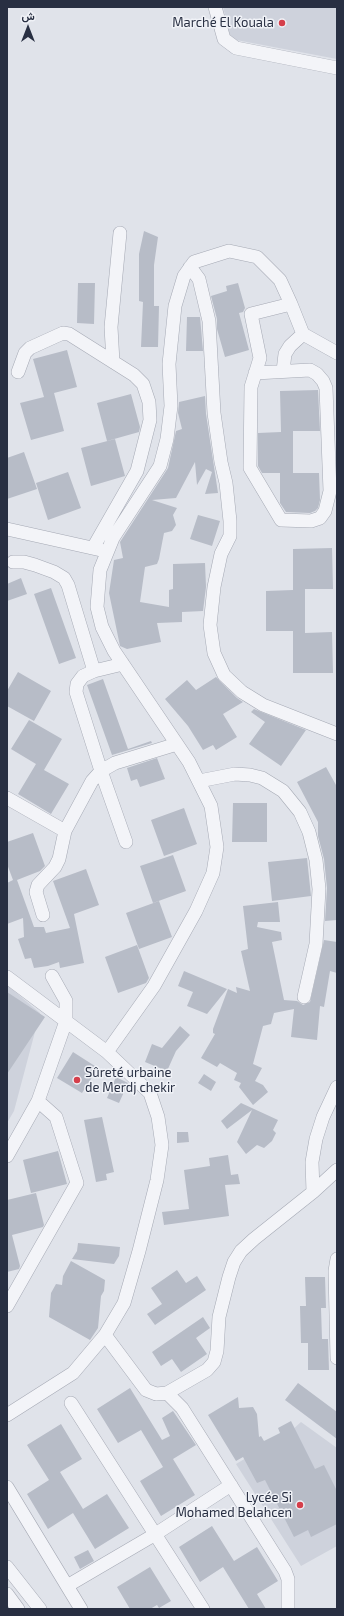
<!DOCTYPE html>
<meta charset="utf-8">
<style>
body{margin:0}
#map{position:relative;width:344px;height:1616px;overflow:hidden;background:#e0e3ea;font-family:"Exo 2",Vazirmatn,sans-serif}
canvas{display:block}
.frame{position:absolute;inset:0;border:8px solid #282f42;pointer-events:none}
.north{position:absolute;left:8px;top:8px;width:40px;height:40px;-webkit-text-stroke:3px #f0f2f7;paint-order:stroke;rotate:0deg;font-size:11px;font-weight:700;line-height:16px;text-align:center;color:#282f42}
.north::after{content:'';display:block;margin:auto;width:14px;height:18px;background:#282f42;clip-path:polygon(50% 0,100% 100%,50% 72%,0 100%)}
</style>
<div id="map">
<canvas width="344" height="1616"></canvas>
<div class="frame"></div>
<div class="north">ش</div>
</div>
<script>
const ctx = document.querySelector('canvas').getContext('2d');
ctx.lineJoin = 'round';
function fillPath(path, color) { ctx.fillStyle = color; ctx.fill(path, 'evenodd'); }
const shape = rows => new Path2D(rows.map(r => 'M' + r).join(''));
function stroke(path, color, width, dash) { ctx.strokeStyle = color; ctx.lineWidth = width; ctx.lineCap = dash ? 'butt' : 'round'; ctx.setLineDash(dash || []); ctx.stroke(path); }
function write(font, color, halo, rows, align = 'center') {
  ctx.font = font + ' "Exo 2",sans-serif'; ctx.lineWidth = 3; ctx.setLineDash([]); ctx.textBaseline = 'middle'; ctx.strokeStyle = halo; ctx.fillStyle = color; for (const [text, x, y, turn = 0] of rows) {
    ctx.save(); ctx.translate(x, y); ctx.rotate((+turn || 0) * Math.PI / 180); ctx.textAlign = isNaN(turn) ? turn : align; if (halo) ctx.strokeText(text, 0, 0); ctx.fillText(text, 0, 0); ctx.restore();
  }
}
fillPath(shape([
 [223,7,337,7,337,59,231,39],
 [7,985,40,1013,14,1111,7,1123],
 [301,1422,337,1448,337,1546,301,1566,236,1464,290,1432]
]), '#ced2dc');
fillPath(shape([
 [144,231,158,237,154,265,154,306,159,306,158,347,141,347,143,302,139,301,139,254],
 [78,283,95,283,94,324,77,323],
 [238,283,245,308,243,312,239,313,249,350,225,357,217,329,217,319,211,296,227,291,226,286],
 [187,317,200,317,203,351,186,351],
 [67,350,77,387,54,393,64,431,31,440,20,403,44,397,33,359],
 [318,390,320,431,293,431,293,473,319,473,320,500,318,508,315,511,310,513,286,512,280,503,280,473,262,473,258,466,258,433,281,432,280,391],
 [131,394,140,427,139,432,107,441,97,403],
 [205,396,206,414,218,493,205,494,212,472,206,469,197,485,195,462,176,498,152,500,177,508,173,515,176,525,172,531,164,533,159,559,157,564,145,567,140,602,169,607,169,590,173,589,173,564,205,563,206,587,203,611,182,612,182,622,157,623,161,642,127,649,120,646,109,593,114,560,123,558,120,542,168,468,176,431,182,429,178,413,179,402],
 [115,439,125,476,91,486,81,448],
 [24,452,37,489,7,499,7,458],
 [68,472,81,508,48,520,36,483],
 [198,515,220,521,212,546,190,539],
 [332,548,333,589,305,589,305,633,332,632,333,673,293,673,293,631,266,631,266,591,293,590,293,549],
 [21,578,27,594,7,601,7,584],
 [51,588,76,658,59,664,34,594],
 [18,672,51,691,34,721,7,706,7,691],
 [216,677,237,698,243,702,223,714,237,737,216,750,213,745,203,750,188,726,165,699,187,680,196,690],
 [103,679,128,749,151,741,152,743,112,755,87,685],
 [254,709,306,730,281,766,249,744,265,722,251,712],
 [29,720,62,739,44,770,69,784,51,814,18,794,36,764,11,749],
 [157,758,165,779,140,787,137,779,131,781,127,768],
 [326,767,336,785,337,796,337,920,325,921,327,888,324,859,318,836,318,822,297,782],
 [233,803,267,803,267,842,232,842],
 [184,808,197,844,164,856,151,820],
 [33,833,45,866,40,871,17,880,34,927,44,927,46,933,70,928,53,881,86,869,99,905,74,914,84,963,60,968,59,962,48,966,34,968,31,958,25,959,18,939,24,937,23,918,7,924,7,883,13,880,7,864,7,842],
 [173,855,186,891,153,903,140,866],
 [307,858,311,896,272,901,268,862],
 [159,901,172,937,139,949,126,913],
 [278,902,280,922,258,922,257,927,281,932,282,940,272,942,284,1000,297,1001,303,1005,310,1002,324,940,337,942,337,973,330,971,324,1007,320,1006,317,1040,291,1037,294,1009,274,1013,271,1024,263,1026,253,1064,262,1068,255,1081,263,1085,268,1092,253,1105,239,1087,241,1083,234,1080,237,1073,220,1063,217,1067,201,1058,215,1034,213,1033,213,1029,228,989,237,993,236,987,250,991,241,951,248,949,243,906],
 [137,945,149,978,146,983,118,993,105,957],
 [184,971,227,989,207,1014,187,1006,193,992,178,986],
 [7,992,45,1017,7,1074],
 [180,1026,190,1035,176,1051,167,1071,145,1062,152,1044,162,1048],
 [73,1052,98,1068,82,1093,57,1078],
 [204,1074,216,1082,211,1091,198,1083],
 [116,1077,128,1083,119,1103,107,1098],
 [241,1103,278,1120,273,1130,276,1133,272,1141,264,1148,257,1145,246,1154,237,1142,252,1110,227,1129,221,1121],
 [102,1117,114,1172,106,1174,107,1180,96,1182,84,1120],
 [177,1132,188,1132,189,1142,177,1143],
 [58,1151,67,1184,31,1193,23,1160],
 [228,1155,231,1175,238,1174,240,1184,225,1185,229,1216,164,1225,162,1212,189,1209,184,1170,210,1166,209,1158],
 [36,1193,44,1225,43,1227,12,1235,20,1266,19,1269,7,1272,7,1200],
 [78,1243,120,1247,119,1256,114,1264,72,1259,77,1251],
 [71,1261,105,1280,104,1291,101,1296,98,1328,90,1340,49,1317,51,1293,56,1284,62,1285,63,1276],
 [177,1270,186,1283,197,1276,206,1290,155,1325,147,1314,162,1304,151,1288],
 [305,1277,325,1277,326,1308,321,1308,322,1339,328,1339,329,1370,308,1370,308,1343,301,1343,300,1306,306,1306],
 [203,1317,210,1328,196,1338,207,1354,181,1372,172,1359,161,1366,152,1352],
 [298,1383,337,1412,337,1439,285,1400],
 [130,1388,162,1440,170,1436,162,1418,173,1411,196,1445,173,1459,195,1495,161,1516,140,1481,163,1467,141,1430,118,1443,97,1409],
 [238,1397,239,1408,253,1407,257,1414,259,1437,261,1436,264,1441,280,1433,278,1428,291,1421,315,1469,324,1465,337,1491,337,1524,311,1537,308,1530,294,1537,265,1480,257,1483,243,1457,236,1461,208,1415],
 [61,1424,82,1459,60,1472,83,1509,107,1494,129,1528,95,1549,73,1513,48,1529,27,1494,49,1480,27,1445],
 [212,1526,234,1561,257,1547,278,1581,257,1594,266,1609,249,1609,223,1567,200,1582,179,1547],
 [88,1550,94,1561,80,1569,74,1557],
 [150,1567,171,1601,159,1608,157,1605,150,1609,130,1609,117,1587]
]), '#b7bcc7');
const minor = shape([
 [215,7,224,39,236,48,337,68],
 [190,267,199,279,209,321,214,413,221,462,226,483,230,521,230,536,221,554,214,587,210,625,214,653,224,675,242,692,263,705,337,734],
 [113,362,111,327,120,233],
 [283,371,285,354,290,346,303,334],
 [18,372,25,353,30,348,63,333,69,334,134,375,143,384,149,402,150,420,137,471,93,548],
 [255,373,310,370,317,374,323,381,326,388,330,491,325,511,320,518,311,521,281,520,250,468,251,387,260,358,251,314,291,304],
 [7,529,101,550],
 [13,562,24,562,35,565,54,572,64,578,68,585,94,671],
 [123,664,94,671,83,676,77,684,76,692,101,771,126,842],
 [199,781,235,774,250,775,262,778,283,791,300,812,309,832,316,860,319,889,316,944,304,997],
 [7,798,65,831],
 [43,915,36,892,38,885,55,867,59,859,65,831,92,781,101,771,115,763,177,744],
 [7,977,107,1052,150,1093,158,1117,162,1145,157,1180,139,1251,124,1303,105,1335,73,1373,7,1415],
 [107,1052,154,986,196,911,213,873,217,847,211,806,189,762,114,651,102,627,97,607,100,570,113,538,160,466,167,439,171,406,169,364,175,306,184,276,194,262,229,251,257,257,280,280,291,304,303,334,337,353],
 [7,1156,38,1101,66,1021,66,1001,52,976],
 [313,1192,312,1162,316,1139,323,1117,337,1087],
 [337,1259,335,1271,337,1358],
 [7,1306,77,1183,56,1117,38,1101],
 [105,1335,146,1390,156,1394,167,1393,207,1370,214,1362,217,1351,219,1317,229,1277,234,1262,241,1251,254,1239,313,1192,337,1170],
 [167,1393,182,1408,285,1571,288,1579,288,1609],
 [71,1403,203,1609],
 [7,1487,81,1609],
 [7,1567,40,1609],
 [67,1586,154,1535,231,1485],
 [7,1594,18,1609]
]);
stroke(minor, '#a5a9b4', 14);
stroke(minor, '#f3f4f8', 13);
for (const [x, y, r, color] of [
 [282,23,4,"#d53f4b"],
 [77,1080,4,"#d53f4b"],
 [300,1505,4,"#d53f4b"]
]) { const dot = new Path2D(); dot.arc(x, y, r, 0, 2 * Math.PI); ctx.fillStyle = color; ctx.fill(dot); stroke(dot, '#f0f2f7', 1.5); }
write('13px', '#282f42', '#f0f2f7', [
 ["Marché El Kouala",274,23],
 ["Sûreté urbaine",85,1073,"left"],
 ["de Merdj chekir",85,1088,"left"],
 ["Lycée Si",292,1498],
 ["Mohamed Belahcen",292,1513]
], 'right');
</script>
